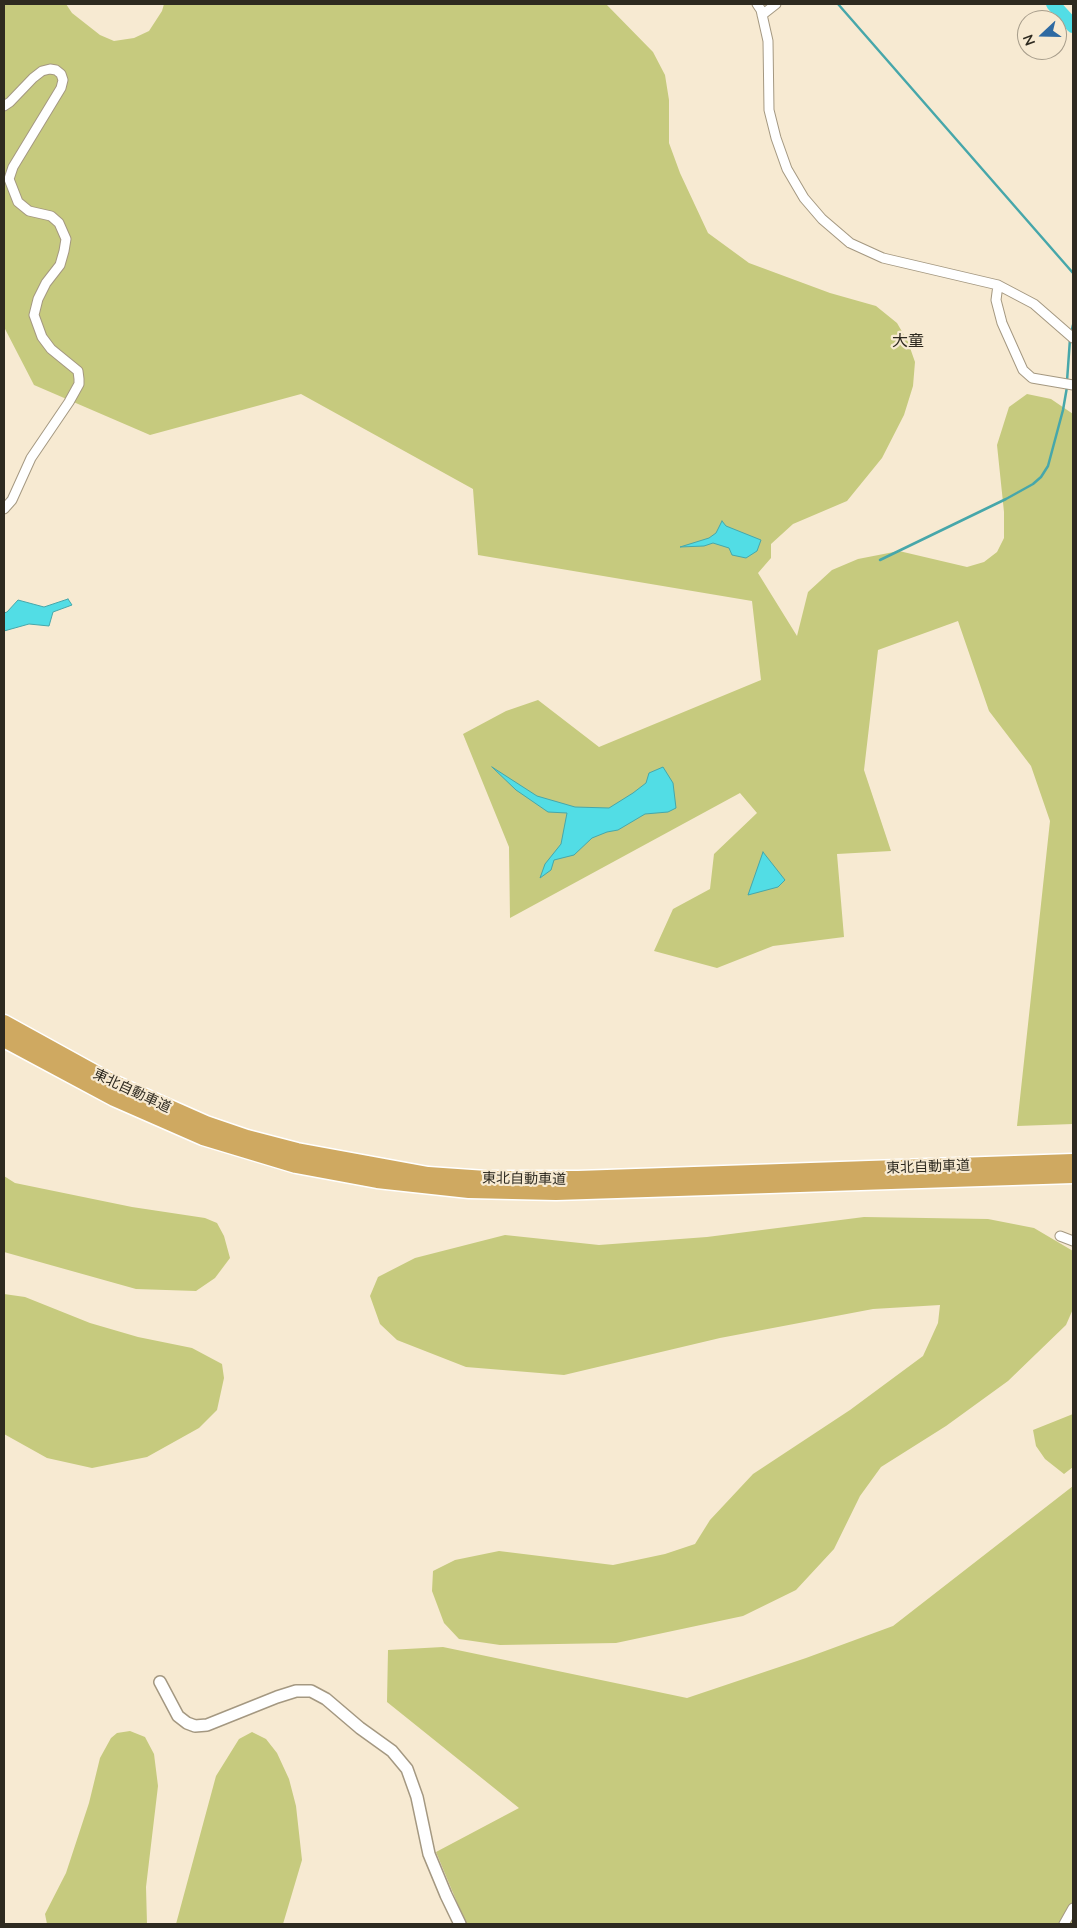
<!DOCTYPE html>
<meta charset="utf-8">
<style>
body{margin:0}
#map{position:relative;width:1077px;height:1928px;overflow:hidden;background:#f7ead2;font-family:Mulish,sans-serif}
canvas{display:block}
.frame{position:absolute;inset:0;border:5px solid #2e2a20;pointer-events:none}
.north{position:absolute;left:1017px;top:10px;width:50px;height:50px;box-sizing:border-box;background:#f7ead2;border:1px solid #a79d8b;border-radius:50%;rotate:249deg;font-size:14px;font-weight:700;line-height:20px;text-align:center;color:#2e2a20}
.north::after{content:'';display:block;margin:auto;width:18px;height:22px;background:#2e6aa2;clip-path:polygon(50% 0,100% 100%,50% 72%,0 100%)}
</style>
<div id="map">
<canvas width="1077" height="1928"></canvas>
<div class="frame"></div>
<div class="north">N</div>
</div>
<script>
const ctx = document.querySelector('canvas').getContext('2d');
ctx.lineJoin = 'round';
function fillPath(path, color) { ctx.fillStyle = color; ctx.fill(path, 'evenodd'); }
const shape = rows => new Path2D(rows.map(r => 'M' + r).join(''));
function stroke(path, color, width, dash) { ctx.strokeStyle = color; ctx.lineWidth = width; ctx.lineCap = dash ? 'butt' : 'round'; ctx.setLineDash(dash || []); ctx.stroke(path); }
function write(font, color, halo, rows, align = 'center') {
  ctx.font = font + ' Mulish,"Noto Sans JP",sans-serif'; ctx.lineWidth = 4.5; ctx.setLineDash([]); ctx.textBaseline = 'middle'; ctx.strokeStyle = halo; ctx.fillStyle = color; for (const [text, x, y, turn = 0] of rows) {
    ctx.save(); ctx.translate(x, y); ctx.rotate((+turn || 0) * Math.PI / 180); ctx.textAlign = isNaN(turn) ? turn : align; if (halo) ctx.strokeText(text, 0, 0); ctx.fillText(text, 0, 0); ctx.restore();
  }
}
fillPath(shape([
 [4,4,66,4,72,13,100,35,114,41,134,38,149,31,162,11,164,4,606,4,653,52,665,75,669,100,669,143,680,173,708,233,749,263,830,293,876,306,897,323,908,342,915,362,913,386,904,415,882,458,847,501,793,524,771,544,771,558,758,573,797,636,808,592,832,570,858,559,899,551,967,567,984,562,997,552,1004,538,1004,512,997,445,1009,407,1027,394,1051,399,1073,414,1073,1124,1017,1126,1050,821,1031,766,989,711,958,621,878,650,864,770,891,851,837,854,844,937,773,946,717,968,654,951,673,909,710,889,714,854,757,813,740,793,510,918,509,847,463,734,506,711,538,700,599,747,761,680,752,601,478,555,473,489,301,394,150,435,34,385,4,327],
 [4,1176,15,1183,132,1207,205,1218,217,1223,224,1236,230,1258,215,1278,196,1291,136,1289,4,1252],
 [864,1217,988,1219,1034,1228,1073,1251,1073,1309,1066,1325,1008,1381,946,1426,881,1467,860,1496,834,1549,796,1590,743,1616,616,1643,500,1645,459,1639,444,1623,432,1591,433,1571,455,1560,499,1551,613,1565,665,1554,695,1544,710,1520,753,1474,850,1410,923,1356,938,1323,940,1305,873,1309,720,1338,564,1375,466,1367,397,1340,380,1324,370,1296,378,1277,415,1258,505,1235,599,1245,707,1237],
 [4,1294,25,1297,90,1323,138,1337,192,1348,222,1364,224,1378,217,1410,199,1428,147,1457,92,1468,47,1458,4,1434],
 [1073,1414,1073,1467,1064,1474,1045,1459,1036,1446,1033,1430],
 [1073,1486,1073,1924,466,1924,436,1852,519,1808,387,1702,388,1650,443,1647,687,1698,806,1658,893,1626],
 [130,1731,145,1737,154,1754,158,1786,146,1887,147,1924,47,1924,45,1914,66,1873,89,1803,100,1758,111,1738,117,1733],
 [252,1732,266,1739,277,1753,289,1779,296,1806,302,1860,283,1924,176,1924,216,1776,239,1739]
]), '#c6ca7e');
const water = shape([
 [722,521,726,526,761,540,757,551,746,558,732,555,729,548,713,543,704,546,680,547,709,538,716,533,722,521],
 [68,599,72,605,53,612,49,626,29,624,4,631,4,613,7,612,18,600,44,607,68,599],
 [492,767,537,796,575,807,609,808,633,793,646,783,649,773,663,767,673,783,676,808,668,812,645,814,618,830,607,832,592,838,574,855,554,860,551,870,540,878,545,864,561,844,567,813,548,812,516,790,492,767],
 [763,852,785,880,778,887,748,895,763,852]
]);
fillPath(water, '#52dde5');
stroke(water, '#47a7aa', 1);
stroke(shape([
 [838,4,1073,273],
 [1071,334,1073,325],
 [1067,381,1070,339],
 [880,560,1006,499,1033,484,1041,477,1048,466,1063,410,1067,387]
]), '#47a7aa', 2.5);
stroke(shape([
 [1053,4,1073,26]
]), '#52dde5', 14);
const minor = shape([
 [757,4,761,10,768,41,769,110,776,138,787,169,804,198,822,219,850,243,883,258,998,285,1034,304,1073,338],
 [762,15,776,4],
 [4,106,10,102,33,78,42,71,50,69,56,70,61,74,63,80,61,88,13,167,9,179,18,202,29,211,51,216,59,223,66,239,64,251,60,265,46,283,38,299,34,315,42,337,51,349,78,371,79,379,79,384,69,402,31,458,12,500,4,509],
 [998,285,996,300,1002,323,1023,370,1032,378,1073,385],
 [1060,1236,1073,1241],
 [1064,1924,1073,1908]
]);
const tertiary = shape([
 [160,1682,178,1716,187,1723,195,1726,207,1725,277,1697,296,1691,311,1691,326,1699,360,1728,392,1751,407,1769,417,1797,429,1854,446,1895,460,1924]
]);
const motorway = shape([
 [4,1023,111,1082,206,1124,247,1138,297,1151,428,1175,486,1179,578,1179,1073,1162],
 [4,1039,114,1098,203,1137,296,1165,377,1180,469,1190,556,1192,1073,1175]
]);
stroke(minor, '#a49881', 11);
stroke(tertiary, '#a49881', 14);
stroke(motorway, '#fff', 19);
stroke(minor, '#fff', 9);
stroke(tertiary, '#fff', 11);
stroke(motorway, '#cfa961', 16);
write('14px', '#2e2a20', '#f7ead2', [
 ["東北自動車道",132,1091,25],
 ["東北自動車道",928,1167,-2],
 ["東北自動車道",524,1179,1]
]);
write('16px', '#2e2a20', '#f7ead2', [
 ["大童",908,341]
]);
</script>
